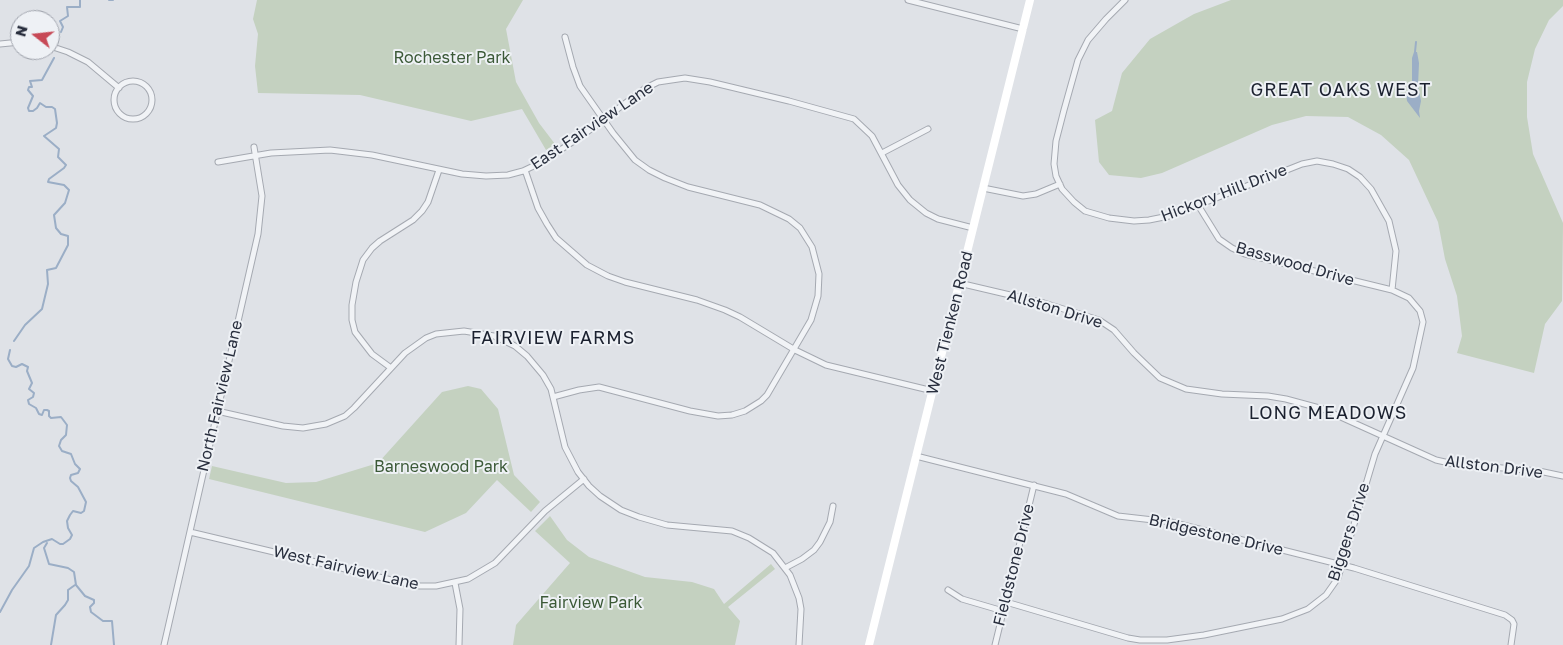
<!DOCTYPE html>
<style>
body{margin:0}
#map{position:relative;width:1563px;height:645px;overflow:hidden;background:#dfe2e7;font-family:"Golos Text",sans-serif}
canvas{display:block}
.north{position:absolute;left:10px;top:10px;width:50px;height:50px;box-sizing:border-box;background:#eef1f5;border:1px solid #9fa3ac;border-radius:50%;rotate:286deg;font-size:14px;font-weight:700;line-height:20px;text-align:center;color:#292f3e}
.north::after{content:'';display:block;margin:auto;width:18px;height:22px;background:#c74956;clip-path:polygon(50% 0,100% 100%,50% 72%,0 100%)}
</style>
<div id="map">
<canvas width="1563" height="645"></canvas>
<div class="north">N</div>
</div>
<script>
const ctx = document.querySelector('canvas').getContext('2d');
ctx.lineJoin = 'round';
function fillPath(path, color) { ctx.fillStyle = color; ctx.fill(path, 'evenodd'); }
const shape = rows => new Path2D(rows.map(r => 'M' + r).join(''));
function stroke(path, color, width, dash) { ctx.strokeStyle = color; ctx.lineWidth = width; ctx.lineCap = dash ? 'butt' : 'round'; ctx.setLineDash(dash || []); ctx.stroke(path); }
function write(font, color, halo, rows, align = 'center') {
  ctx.font = font + ' "Golos Text",sans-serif'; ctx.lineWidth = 4; ctx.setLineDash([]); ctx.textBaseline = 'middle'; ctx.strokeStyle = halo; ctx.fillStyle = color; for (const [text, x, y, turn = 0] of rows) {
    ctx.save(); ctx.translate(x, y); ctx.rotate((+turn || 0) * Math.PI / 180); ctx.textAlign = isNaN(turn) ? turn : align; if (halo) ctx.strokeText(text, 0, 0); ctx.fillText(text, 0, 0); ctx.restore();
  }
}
fillPath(shape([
 [257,0,523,0,506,29,516,82,539,123,555,144,546,150,522,109,471,121,360,95,258,93,255,66,258,34,253,19],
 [1231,0,1563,0,1563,6,1549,20,1535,49,1527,82,1527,117,1533,154,1563,223,1562,301,1545,324,1534,373,1457,353,1462,336,1457,296,1445,259,1438,222,1409,160,1381,135,1348,117,1306,116,1272,125,1162,173,1141,178,1109,175,1099,162,1095,120,1112,111,1122,73,1150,39,1194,14],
 [468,386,481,389,498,409,514,475,540,502,531,512,497,480,466,513,425,532,209,479,212,466,286,483,316,482,378,463,442,392],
 [550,516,567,540,589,557,645,577,692,582,714,589,724,604,771,564,775,569,728,607,740,621,735,645,513,645,516,625,570,563,535,531]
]), '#c4d1c0');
fillPath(shape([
 [1414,52,1417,52,1419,63,1418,86,1421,101,1419,111,1420,118,1407,101,1406,94,1412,82,1412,58]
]), '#9baec6');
stroke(shape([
 [109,0,113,0],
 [61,32,63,27,60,21,68,16,67,7,80,7,80,0],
 [1415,52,1416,42],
 [14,341,25,325,42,309,48,284,47,270,56,268,68,245,68,236,61,234,56,228,54,215,65,203,69,190,64,185,48,182,49,179,64,168,66,165,58,157,59,149,44,136,56,128,57,123,55,109,52,107,46,107,40,103,37,108,33,111,29,111,28,108,33,96,28,90,29,87,32,87,30,81,42,80,54,58],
 [47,543,44,548,49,564,68,568,74,572,76,585,85,596,94,600,94,603,90,607,91,612,103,621,112,621,114,645],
 [0,612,12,590,29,566,34,548,43,542,52,539,60,544,63,544,70,539,72,535,68,528,67,521,70,515,73,511,81,513,84,511,86,502,78,487,71,481,70,478,71,475,78,473,80,469,75,464,71,454,62,451,59,446,61,440,66,435,67,425,61,417,51,418,49,416,49,411,47,410,44,410,42,415,39,414,36,408,29,404,28,400,33,397,34,393,29,389,32,383,27,371,28,367,22,364,16,367,12,366,8,359,10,350],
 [51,645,56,615,65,605,68,600,68,590,75,585]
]), '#9baec6', 2);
const street = shape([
 [908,0,1023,29],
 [1125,0,1106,19,1088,40,1078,60,1064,110,1056,141,1054,164,1056,176,1062,189,1074,202,1085,211,1109,218,1134,221,1149,220,1169,216,1191,208,1302,164,1317,161,1333,164,1348,169,1360,177,1371,189,1389,221,1396,251,1392,290],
 [0,44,20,42],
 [50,46,68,52,88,62,119,88],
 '114 100a19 19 0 1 1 38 0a19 19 0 1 1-38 0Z',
 [882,153,928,129],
 [218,162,271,153,330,150,372,155,462,174,486,176,508,175,523,171,542,162,583,135,644,89,658,82,685,78,710,82,789,101,854,119,872,136,898,185,910,200,926,213,938,219,973,228],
 [525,170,538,208,547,224,556,238,587,265,608,276,625,282,697,300,725,310,740,317,795,350,826,365,933,391],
 [983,188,1023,196,1036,194,1060,184],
 [959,283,1044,303,1099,320,1114,330,1134,353,1160,378,1186,389,1222,394,1268,396,1286,399,1323,409,1436,460,1454,464,1539,471,1563,476],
 [391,368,372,354,355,332,352,320,352,305,356,282,363,260,372,248,380,241,413,220,422,211,428,202,439,170],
 [553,397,579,390,599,387,690,411,718,416,732,415,745,411,761,401,767,395,811,320,818,296,819,274,812,247,800,228,789,219,760,205,688,187,665,178,649,170,635,160,613,133,580,86,573,67,565,37],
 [217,411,283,426,303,428,326,424,345,416,354,408,405,353,426,338,436,334,464,331,494,336,515,346,527,356,543,375,551,389,565,447,578,472,589,486,600,496,621,510,639,517,667,525,732,531,749,538,773,553,790,575,799,598,801,609,799,645],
 [916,456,1066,494,1118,516,1171,522,1354,568,1505,615,1512,620,1514,624,1511,645],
 [190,532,404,583,420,586,436,586,468,579,495,563,545,511,584,479],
 [785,568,802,559,814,550,820,542,830,522,833,506],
 [455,583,460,609,459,645],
 [948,590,962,599,1003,611],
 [1006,602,1128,638,1140,640,1167,640,1204,635,1282,619,1308,609,1326,595,1338,578,1375,454,1413,368,1423,322,1420,311,1409,298,1392,290,1245,254,1232,248,1219,239,1198,205],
 [164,645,258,234,262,196,254,147],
 [995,645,1034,485]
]);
stroke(street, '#a5a9b1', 7);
stroke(street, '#f1f3f6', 5);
stroke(shape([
 [869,645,1030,0]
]), '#fff', 8);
write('16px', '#3b5937', '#eef1f5', [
 ["Rochester Park",452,58],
 ["Barneswood Park",441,467],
 ["Fairview Park",591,603]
]);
write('16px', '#292f3e', '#eef1f5', [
 ["East Fairview Lane",592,126,-34],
 ["Hickory Hill Drive",1224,193,-21],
 ["Basswood Drive",1295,264,16],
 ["Allston Drive",1055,309,17],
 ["West Tienken Road",950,323,-76],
 ["North Fairview Lane",220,396,-77],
 ["Allston Drive",1494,467,7],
 ["Biggers Drive",1349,532,-72],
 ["Bridgestone Drive",1216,535,13],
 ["Fieldstone Drive",1014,565,-76],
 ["West Fairview Lane",346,568,13]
]);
ctx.letterSpacing = '1px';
write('18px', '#1b212f', '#eef1f5', [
 ["GREAT OAKS WEST",1341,90],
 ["FAIRVIEW FARMS",553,338],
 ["LONG MEADOWS",1328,413]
]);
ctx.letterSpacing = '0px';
</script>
